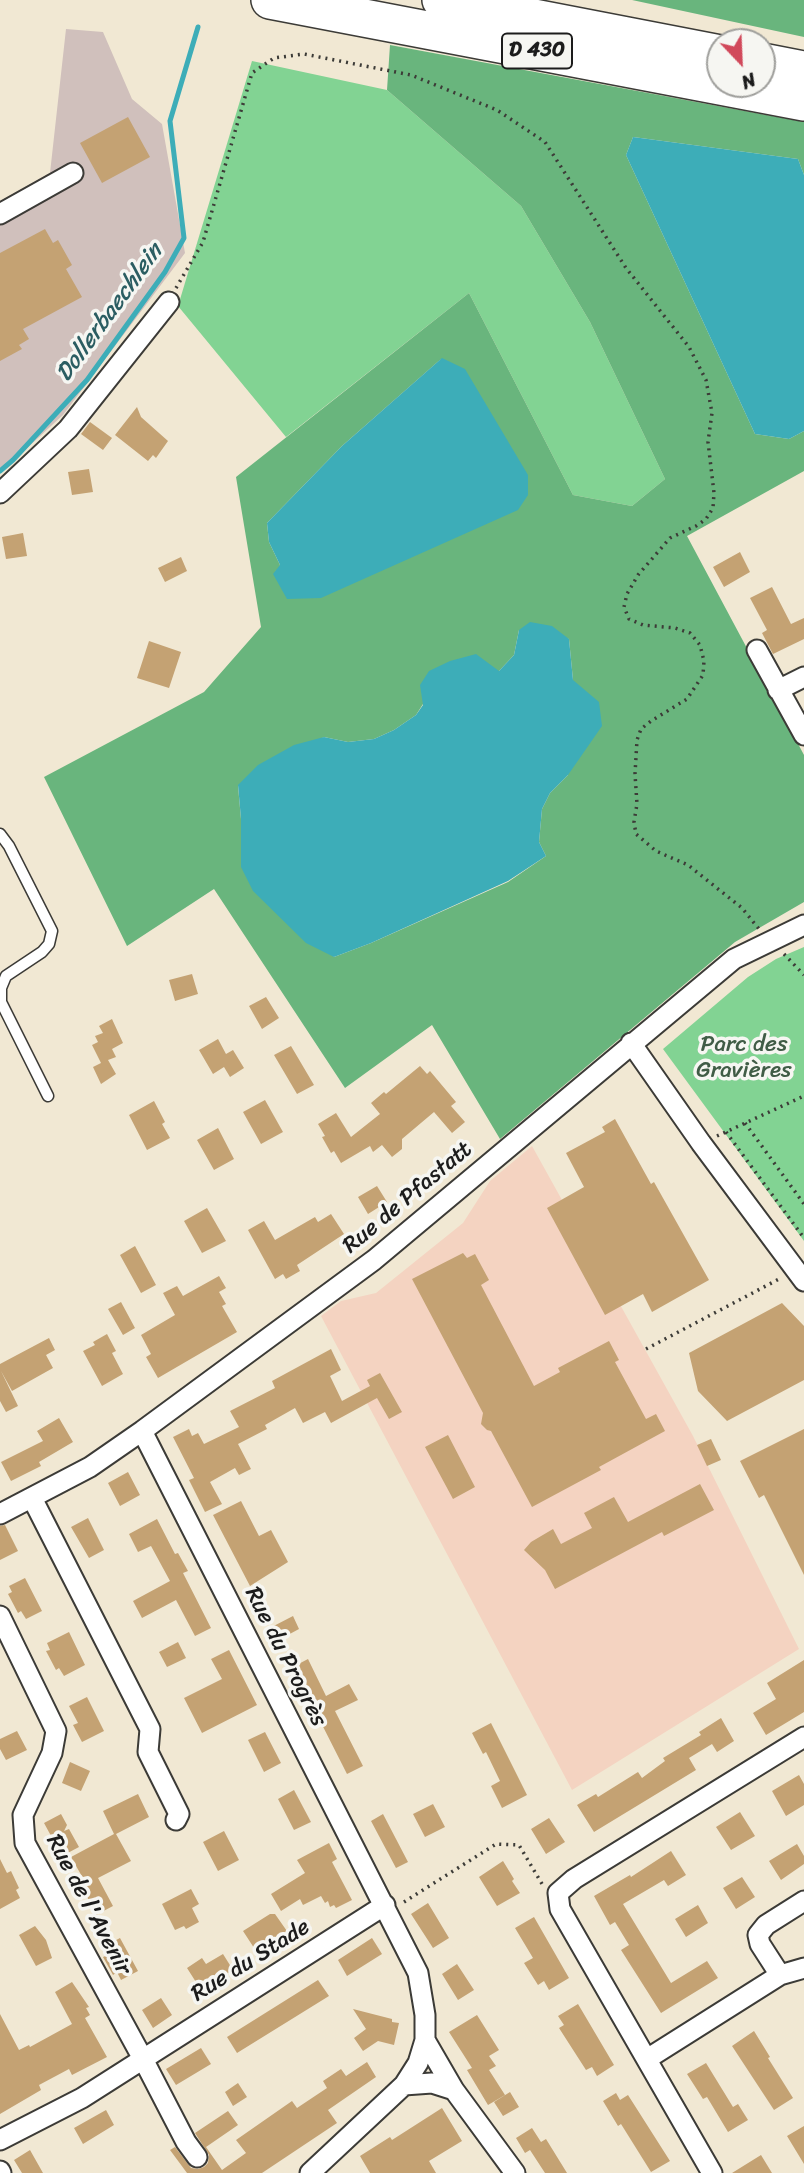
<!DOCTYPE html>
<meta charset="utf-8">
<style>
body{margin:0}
#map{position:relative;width:804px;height:2173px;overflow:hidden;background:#f1e8d3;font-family:Sriracha,sans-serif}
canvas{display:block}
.north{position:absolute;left:706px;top:28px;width:70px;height:70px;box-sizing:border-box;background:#f6f6f2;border:2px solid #9f9f9c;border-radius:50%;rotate:157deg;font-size:19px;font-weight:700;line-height:28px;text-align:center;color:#1c1c1c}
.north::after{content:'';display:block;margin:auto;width:24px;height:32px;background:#d1495b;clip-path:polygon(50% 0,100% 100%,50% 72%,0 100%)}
</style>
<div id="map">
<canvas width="804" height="2173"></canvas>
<div class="north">N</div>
</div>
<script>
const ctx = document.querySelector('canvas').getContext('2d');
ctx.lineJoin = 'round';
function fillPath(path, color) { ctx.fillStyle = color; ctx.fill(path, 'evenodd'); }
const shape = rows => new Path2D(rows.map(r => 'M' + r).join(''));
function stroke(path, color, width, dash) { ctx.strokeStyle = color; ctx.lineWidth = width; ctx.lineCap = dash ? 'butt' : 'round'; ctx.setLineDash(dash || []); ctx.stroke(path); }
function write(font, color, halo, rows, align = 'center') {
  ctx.font = font + ' Sriracha,sans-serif'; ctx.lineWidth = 7; ctx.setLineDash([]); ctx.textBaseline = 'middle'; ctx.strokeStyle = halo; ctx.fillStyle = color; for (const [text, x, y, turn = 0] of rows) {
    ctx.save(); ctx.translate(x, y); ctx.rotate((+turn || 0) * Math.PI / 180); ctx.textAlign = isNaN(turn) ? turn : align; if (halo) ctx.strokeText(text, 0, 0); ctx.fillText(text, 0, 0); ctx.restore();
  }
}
fillPath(shape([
 [532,1146,693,1436,799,1649,572,1790,321,1316,341,1301,376,1293,463,1223,490,1181]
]), '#f4d3c1');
fillPath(shape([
 [66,29,103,32,132,99,162,124,185,253,63,415,0,473,0,201,50,173]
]), '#d0c0bc');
fillPath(shape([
 [252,61,387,90,521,206,590,322,665,479,632,506,573,495,469,293,286,437,178,306],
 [804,947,804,1241,663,1049,748,977,776,959]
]), '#82d393');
fillPath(shape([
 [632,0,804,0,804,37],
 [390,45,804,122,804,175,798,159,633,137,626,155,755,434,789,439,804,431,804,471,687,536,804,755,804,902,735,942,500,1139,432,1025,345,1088,214,889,127,946,44,777,204,692,261,627,236,477,469,293,573,495,632,506,665,479,590,322,521,206,387,90],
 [441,359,273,574,280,565,269,542,267,523,342,446],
 [519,630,569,639,573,680,568,775,550,793,542,809,539,842,546,856,508,882,371,943,334,957,241,819,238,786,324,737,348,742,374,739,394,730,416,715,423,704,499,671,514,655]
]), '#69b57d');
fillPath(shape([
 [633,137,798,159,804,175,804,431,789,439,755,434,626,155],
 [442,358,465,369,528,475,528,495,518,510,321,598,287,599,273,574,280,565,269,542,267,523,342,446],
 [530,622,552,626,569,639,573,680,599,702,602,726,568,775,550,793,542,809,539,842,546,856,508,881,371,943,334,957,306,943,253,891,241,867,241,819,238,785,258,765,294,745,324,737,348,742,374,739,394,730,416,715,423,705,420,685,429,671,450,661,476,654,499,671,514,655,519,630]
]), '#3dadb8');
stroke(shape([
 [0,471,13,460,87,380,165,272,184,238,170,121,198,27]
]), '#3dadb8', 5);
fillPath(shape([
 [128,117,150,157,102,183,80,143],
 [45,229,53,243,58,240,72,265,66,269,82,297,23,329,29,339,19,345,22,349,0,361,0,253],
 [137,407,141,417,168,441,156,458,153,455,148,461,115,435],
 [90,422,112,438,103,450,81,434],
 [89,469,93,492,72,495,68,472],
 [23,533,27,556,6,559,2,537],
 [740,552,750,572,724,587,713,567],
 [181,557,187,571,165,582,158,568],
 [772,587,791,624,804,618,804,639,773,654,762,633,767,630,750,598],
 [149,641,181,652,169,688,137,678],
 [192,974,198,994,175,1001,169,980],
 [266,997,279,1018,262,1029,249,1006],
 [112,1019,123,1043,112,1049,116,1057,108,1060,116,1074,101,1084,93,1067,101,1063,92,1045,98,1042,95,1036,103,1033,99,1026],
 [218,1039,226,1054,233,1050,244,1068,230,1077,224,1067,213,1074,199,1050],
 [291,1046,314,1085,297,1094,274,1055],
 [420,1066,427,1074,430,1071,456,1102,451,1106,465,1122,452,1133,434,1112,402,1139,402,1149,392,1157,382,1145,373,1152,370,1146,341,1163,334,1151,331,1153,322,1137,325,1136,318,1124,336,1113,351,1137,380,1114,371,1103,384,1092,386,1094],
 [265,1100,283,1132,261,1144,243,1112],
 [154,1101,165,1122,162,1124,170,1138,147,1150,129,1115],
 [615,1119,651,1184,654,1182,709,1280,652,1312,643,1294,605,1315,547,1208,584,1187,566,1153,605,1132,602,1127],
 [218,1128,234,1159,214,1170,197,1140],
 [377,1186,387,1202,368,1214,358,1197],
 [207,1208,226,1241,202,1253,184,1221],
 [331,1214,344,1234,297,1265,300,1271,286,1279,283,1274,275,1279,248,1230,264,1221,275,1240,315,1217,318,1222],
 [135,1246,156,1285,141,1293,120,1255],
 [463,1253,467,1258,475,1254,489,1280,481,1285,534,1386,560,1372,558,1368,609,1341,619,1360,615,1362,646,1419,656,1414,665,1431,599,1467,601,1470,532,1507,491,1431,487,1430,481,1424,483,1413,412,1279],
 [219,1276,226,1288,219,1292,226,1304,222,1306,237,1332,158,1378,146,1357,151,1354,141,1335,175,1315,163,1293,177,1286,183,1296],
 [121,1302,135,1328,123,1335,108,1309],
 [782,1303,804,1326,804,1380,727,1421,698,1391,689,1353],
 [107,1334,116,1351,112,1353,123,1374,102,1386,83,1351,95,1345,93,1342],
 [49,1338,55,1350,46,1355,53,1368,12,1391,1,1371,18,1406,6,1412,0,1401,0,1364],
 [331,1349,341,1370,330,1376,342,1401,370,1386,367,1380,380,1373,402,1412,389,1419,377,1398,331,1423,325,1412,303,1423,295,1408,265,1425,267,1429,238,1444,251,1469,239,1475,235,1468,210,1482,222,1504,205,1512,189,1480,194,1478,173,1437,189,1429,192,1436,198,1433,204,1444,239,1427,230,1411,275,1388,272,1381],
 [59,1418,73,1442,39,1462,41,1466,11,1481,1,1462,43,1441,37,1431],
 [804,1429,804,1575,764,1495,759,1498,740,1461],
 [448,1435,475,1487,453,1499,425,1447],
 [711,1439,721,1460,707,1466,697,1445],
 [128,1472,140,1495,120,1506,108,1483],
 [700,1484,714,1510,664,1536,662,1532,555,1589,545,1570,524,1550,531,1542,553,1529,561,1544,592,1528,584,1513,614,1497,628,1522],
 [241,1501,259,1536,271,1530,288,1562,250,1586,213,1515],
 [88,1518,104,1550,89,1558,71,1527],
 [157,1519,175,1554,178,1553,188,1571,183,1573,211,1628,195,1636,176,1600,142,1618,133,1601,170,1581,151,1546,138,1552,129,1534],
 [5,1525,18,1551,0,1560,0,1526],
 [25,1578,42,1611,26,1619,21,1611,18,1613,8,1594,12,1592,9,1586],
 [293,1616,299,1629,273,1643,266,1630],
 [69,1632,85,1665,64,1676,59,1668,56,1670,46,1651,50,1650,47,1643],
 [178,1642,186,1658,167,1667,159,1652],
 [229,1650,257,1705,202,1733,184,1698,222,1679,211,1659],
 [308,1659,326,1696,349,1684,358,1700,335,1711,363,1766,347,1774,309,1699,303,1701,287,1670],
 [804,1660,804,1712,766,1735,753,1713,776,1699,767,1683],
 [87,1697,104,1731,82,1742,73,1725,78,1723,69,1706],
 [721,1718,734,1741,717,1752,712,1744,689,1758,696,1770,594,1832,577,1805,596,1794,598,1797,638,1772,642,1778,665,1761,663,1758,701,1735,699,1732],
 [491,1723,527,1795,502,1808,491,1786,500,1781,486,1752,483,1754,472,1733],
 [17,1731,27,1750,6,1760,0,1749,0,1739],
 [265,1732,281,1763,264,1772,248,1740],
 [70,1762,90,1771,81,1791,62,1783],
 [799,1775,804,1784,804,1805,786,1816,772,1791],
 [294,1790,311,1822,294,1830,278,1799],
 [138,1794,149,1817,116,1834,131,1861,98,1878,113,1906,96,1915,80,1882,84,1880,71,1857,114,1834,103,1811],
 [433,1804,445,1827,425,1837,413,1814],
 [740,1812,755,1836,731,1850,716,1827],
 [61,1814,67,1825,64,1831,69,1829,79,1847,62,1856,44,1823],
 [383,1814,408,1862,396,1868,371,1821],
 [549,1818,565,1842,546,1854,531,1829],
 [224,1831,239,1860,218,1871,203,1842],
 [329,1843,337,1859,332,1862,352,1900,336,1908,334,1905,330,1907,328,1901,325,1903,321,1896,303,1905,300,1899,281,1911,271,1894,305,1873,297,1860],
 [797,1844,804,1856,804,1864,781,1880,769,1861],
 [671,1851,686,1875,668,1886,664,1880,623,1904,671,1983,707,1961,718,1978,661,2013,621,1950,629,1945,615,1922,610,1925,594,1896,630,1875,631,1877],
 [0,1859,7,1873,11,1871,19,1888,16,1890,20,1898,0,1909],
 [503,1861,514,1879,512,1881,520,1893,497,1906,479,1877],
 [742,1877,755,1897,736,1909,723,1888],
 [191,1889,199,1904,192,1908,199,1922,186,1929,184,1926,175,1930,162,1904],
 [428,1903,449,1938,433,1948,411,1914],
 [698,1905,708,1923,686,1937,675,1919],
 [270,1914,275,1914,289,1934,258,1954,243,1931],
 [534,1917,569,1978,549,1990,544,1981,538,1985,524,1963,533,1958,515,1928],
 [35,1926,46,1940,52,1958,36,1966,19,1935],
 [120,1938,138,1971,121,1980,117,1972,113,1975,103,1957,108,1955,103,1947],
 [372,1938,382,1954,347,1976,338,1960],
 [223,1954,233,1970,201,1990,187,1968,202,1958,206,1964],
 [457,1964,474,1990,458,2000,442,1974],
 [318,1980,329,1996,237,2053,227,2037],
 [72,1982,89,2007,86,2008,90,2015,85,2018,107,2057,72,2075,69,2069,39,2085,41,2090,0,2114,0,2014,19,2050,29,2045,30,2047,72,2024,55,1992],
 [161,1998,172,2015,153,2028,142,2010],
 [578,2004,614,2065,597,2076,592,2067,586,2070,559,2028,564,2025,558,2016],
 [353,2009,392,2019,392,2022,399,2023,394,2045,378,2041,363,2051,354,2038,366,2029],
 [477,2015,499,2050,489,2056,496,2066,489,2070,505,2095,488,2105,467,2070,472,2068,449,2032],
 [754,2031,770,2057,768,2058,793,2098,774,2110,732,2046],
 [201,2048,211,2064,176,2085,166,2069],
 [367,2062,376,2077,328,2110,337,2123,262,2173,187,2173,170,2150,175,2147,191,2168,198,2169,204,2167,208,2163,209,2155,195,2133,228,2111,238,2125,206,2147,222,2170,246,2153,236,2140,292,2101,297,2108,327,2088,323,2081,341,2069,346,2076],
 [706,2063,733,2107,738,2104,748,2120,728,2132,707,2097,703,2099,687,2074],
 [238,2083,247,2097,233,2106,225,2092],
 [510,2092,519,2107,503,2116,494,2102],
 [616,2093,620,2100,628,2095,670,2161,651,2172,621,2124,618,2126,603,2101],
 [442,2108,462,2141,429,2161,436,2173,370,2173,360,2156,390,2137,392,2140],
 [106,2110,114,2125,83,2144,74,2128],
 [804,2126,804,2164,787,2136],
 [532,2128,541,2142,546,2139,567,2173,545,2173,530,2150,525,2153,516,2138],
 [30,2150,43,2173,22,2173,14,2160],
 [761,2155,772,2173,732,2173]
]), '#c4a273');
const lane = shape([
 [0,834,9,846,52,931,49,944,42,952,6,976,1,988,1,1002,48,1096]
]);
const street = shape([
 [0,214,73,173],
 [0,493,68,429,169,302],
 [757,650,804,735],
 [778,690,804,677],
 [631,1043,701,1143,804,1281],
 [142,1431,418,1973,425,2015,425,2040,454,2090,515,2173],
 [32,1498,150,1729,148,1752,179,1814,176,1820],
 [0,1514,90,1467,142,1431,374,1260,734,959,804,925],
 [0,1616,56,1731,52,1753,23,1815,25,1843,143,2059,186,2142,197,2157],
 [780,1975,760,1944,758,1935,766,1925,804,1901],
 [647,2059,780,1975,804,1968],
 [404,2085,432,2083,454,2090],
 [0,2140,82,2098,385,1905],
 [0,2171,1,2173],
 [310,2173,404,2085,418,2063,425,2040],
 [712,2173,560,1909,558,1893,574,1879,804,1737]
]);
const highway = shape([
 [270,0,804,102],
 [441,0,720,54],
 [762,62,804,70]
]);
stroke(lane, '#3c3b37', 13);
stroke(street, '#3c3b37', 23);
stroke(highway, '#3c3b37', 40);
stroke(shape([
 [176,288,203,242,252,73,274,58,304,54,411,75,497,110,545,142,626,268,689,347,706,380,712,413,708,442,714,493,713,508,706,519,696,526,670,538,638,575,627,594,624,607,629,619,643,625,675,628,690,633,700,645,704,661,703,675,687,699,651,721,641,729,637,740,635,774,637,804,634,822,636,834,656,851,688,865,742,908,759,929],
 [784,954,804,975],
 [745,1123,804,1204],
 [726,1132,804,1238],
 [717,1136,804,1096],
 [646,1349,781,1278],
 [404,1902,496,1844,519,1845,542,1884]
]), '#3c3b37', 3.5, [2, 5]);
stroke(lane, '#fff', 10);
stroke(street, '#fff', 19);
stroke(highway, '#fff', 37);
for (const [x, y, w] of [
 [537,51,70]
]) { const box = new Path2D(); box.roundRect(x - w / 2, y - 17.5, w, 35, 5); ctx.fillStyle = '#f6f6f2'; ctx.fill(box); stroke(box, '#1c1c1c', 2); }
write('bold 21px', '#1c1c1c', null, [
 ["D 430",537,51]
]);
write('23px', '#405c46', '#f6f6f2', [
 ["Parc des",744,1045],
 ["Gravières",744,1071]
]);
write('23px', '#1c1c1c', '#f6f6f2', [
 ["Rue de Pfastatt",408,1198,-40],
 ["Rue du Progrès",285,1657,63],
 ["Rue de l'Avenir",88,1905,62],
 ["Rue du Stade",251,1961,-32]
]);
write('italic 24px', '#2b5d62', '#f6f6f2', [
 ["Dollerbaechlein",110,313,-54]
]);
</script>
